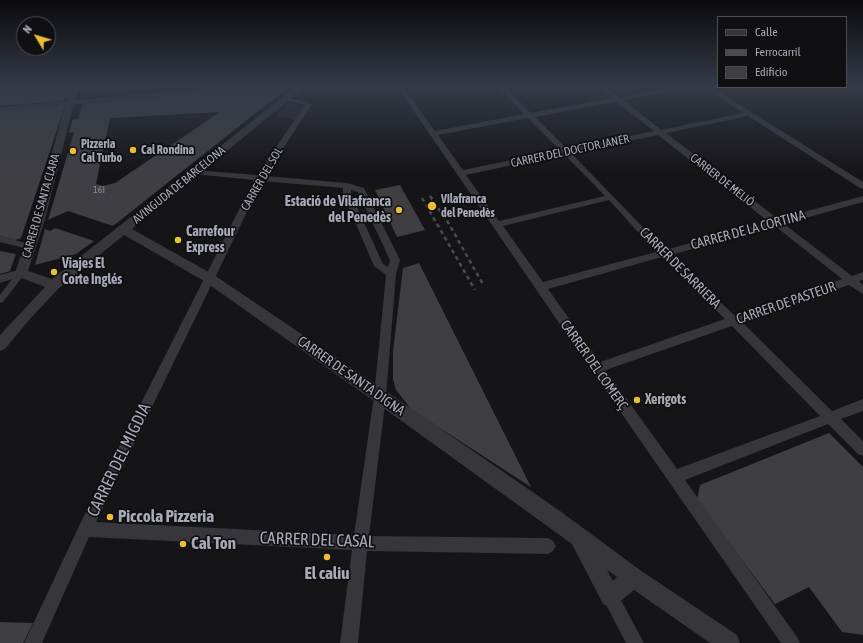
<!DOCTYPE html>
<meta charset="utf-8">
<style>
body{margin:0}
#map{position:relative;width:863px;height:643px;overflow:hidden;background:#151416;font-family:"Asap Condensed",sans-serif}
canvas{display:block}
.legend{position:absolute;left:717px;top:16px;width:130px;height:72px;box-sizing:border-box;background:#100f11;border:1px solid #4c4d53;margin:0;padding:5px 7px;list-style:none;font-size:12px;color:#a7aab6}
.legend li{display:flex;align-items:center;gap:8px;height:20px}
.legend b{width:20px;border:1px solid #4c4d53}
.north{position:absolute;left:16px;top:16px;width:40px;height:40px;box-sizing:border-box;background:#100f11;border:1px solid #4c4d53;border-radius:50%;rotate:308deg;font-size:11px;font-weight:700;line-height:16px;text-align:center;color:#a7aab6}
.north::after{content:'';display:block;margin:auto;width:14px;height:18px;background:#edbd36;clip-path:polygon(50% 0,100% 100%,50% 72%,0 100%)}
</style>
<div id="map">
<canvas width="863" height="643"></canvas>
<ul class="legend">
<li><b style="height:5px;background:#36363b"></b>Calle</li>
<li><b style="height:5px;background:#4b4c52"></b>Ferrocarril</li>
<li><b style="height:11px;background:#3f3f43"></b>Edificio</li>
</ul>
<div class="north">N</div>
</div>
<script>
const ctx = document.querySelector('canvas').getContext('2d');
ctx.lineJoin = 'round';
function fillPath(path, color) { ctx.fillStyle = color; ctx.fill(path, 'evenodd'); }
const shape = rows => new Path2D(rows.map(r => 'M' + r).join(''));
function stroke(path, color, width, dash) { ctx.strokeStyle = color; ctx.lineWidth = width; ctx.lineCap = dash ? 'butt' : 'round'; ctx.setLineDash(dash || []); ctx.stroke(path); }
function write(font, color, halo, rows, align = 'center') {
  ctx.font = font + ' "Asap Condensed",sans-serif'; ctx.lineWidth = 3.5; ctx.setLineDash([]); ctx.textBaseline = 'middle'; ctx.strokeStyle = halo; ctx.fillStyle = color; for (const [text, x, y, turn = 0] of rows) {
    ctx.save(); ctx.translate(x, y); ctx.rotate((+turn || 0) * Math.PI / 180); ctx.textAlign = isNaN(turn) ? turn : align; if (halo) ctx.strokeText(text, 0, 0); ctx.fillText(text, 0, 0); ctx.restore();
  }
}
fillPath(shape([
 [290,103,305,106,297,120,275,116]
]), '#212023');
fillPath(shape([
 [0,85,72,85,68,98,61,101,0,106],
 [289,85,290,86,113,226,68,211,48,220,74,132,69,133,72,120,78,119,83,103],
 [220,112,115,183,103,186,96,184,110,118],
 [61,104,65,106,21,238,15,240,0,236,0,110],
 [400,185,425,230,397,237,375,190],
 [55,228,94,241,76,254,35,265,45,229,50,231],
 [0,251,16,254,10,271,0,274],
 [419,263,531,487,412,410,396,390,393,379,393,351,403,268],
 [829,433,863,467,863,635,842,632,809,587,775,604,697,500,700,485],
 [0,622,33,623,23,643,0,643]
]), '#3f3f43');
fillPath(shape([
 [21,270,25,273,24,275,3,302,0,303,0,295,18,271,21,270]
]), '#36363b');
fillPath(shape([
 [244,85,267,85,264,87,0,111,0,107,244,85],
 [396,85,402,85,435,131,524,114,496,85,503,85,531,113,612,98,596,85,603,85,619,97,686,85,699,85,696,87,623,100,661,130,743,113,701,85,708,85,863,182,863,189,860,188,748,116,666,133,778,219,863,196,863,202,784,224,852,276,863,272,863,280,859,281,863,285,863,294,849,285,742,322,832,411,863,399,863,411,841,419,863,441,863,456,858,454,828,424,685,480,797,637,800,643,781,643,592,371,396,85],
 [616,102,654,131,567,149,535,117,616,102],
 [528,118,560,150,463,170,438,135,528,118],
 [658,135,769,222,665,250,571,153,658,135],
 [564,154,605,196,499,221,466,175,564,154],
 [609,200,656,252,543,282,503,226,609,200],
 [775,226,842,279,735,316,671,255,775,226],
 [662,257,725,319,600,362,548,289,662,257],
 [732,326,820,416,677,469,606,370,732,326],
 [287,97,312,104,265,176,347,183,364,188,400,260,396,274,386,396,369,536,548,538,553,541,556,546,553,551,548,554,367,551,358,643,340,643,352,550,89,537,42,643,24,643,80,524,254,180,194,174,190,172,194,170,257,175,305,105,285,100,285,98,287,97],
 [262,181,343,188,343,194,374,266,386,275,374,396,354,535,96,522,262,181],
 [351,190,358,192,390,260,388,267,383,264,351,194,351,190],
 [0,236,34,245,36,247,31,250,0,242,0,236],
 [21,269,25,271,26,273,25,275,0,283,0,275,21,269],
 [610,589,616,591,644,643,626,643,602,597,604,591,610,589]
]), '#36363b');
fillPath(shape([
 [73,85,81,85,74,103,45,219,28,271,52,279,298,85,307,85,132,229,214,275,386,391,560,511,640,570,737,635,740,643,710,643,634,590,617,604,610,607,603,604,572,544,374,401,204,281,124,235,59,288,29,320,5,349,0,351,0,335,45,287,16,276,15,273,33,219,66,103,73,85],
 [607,570,617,577,613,581,607,570]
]), '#36363b');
stroke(shape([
 [430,196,449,224,484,286],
 [422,198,475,290]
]), '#4b4c52', 2.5, [4, 3.5]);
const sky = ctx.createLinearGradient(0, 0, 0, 175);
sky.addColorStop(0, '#0c0b0c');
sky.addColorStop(0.49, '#353a47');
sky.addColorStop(1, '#353a4700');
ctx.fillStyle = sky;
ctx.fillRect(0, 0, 863, 175);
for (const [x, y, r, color] of [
 [133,150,4,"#edbd36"],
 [73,151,4,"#edbd36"],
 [432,206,5,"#edbd36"],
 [399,210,4,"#edbd36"],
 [178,240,4,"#edbd36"],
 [54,272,4,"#edbd36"],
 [637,400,4,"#edbd36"],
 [110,517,4,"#edbd36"],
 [183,544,4,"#edbd36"],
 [327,557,4,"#edbd36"]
]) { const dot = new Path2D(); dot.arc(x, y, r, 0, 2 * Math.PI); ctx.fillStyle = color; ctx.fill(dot); stroke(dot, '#100f11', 1.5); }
write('10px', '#8d8f99', null, [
 ["16I",99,190]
]);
write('bold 12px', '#a7aab6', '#100f11', [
 ["Pizzeria",81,144],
 ["Cal Turbo",81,158],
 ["Cal Rondina",141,150],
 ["Vilafranca",441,199],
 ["del Penedès",441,213]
], 'left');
write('12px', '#a7aab6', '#100f11', [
 ["CARRER DEL DOCTOR JANER",570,151,-12],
 ["CARRER DEL SOL",262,179,-60],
 ["CARRER DE MELIÓ",722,180,38],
 ["AVINGUDA DE BARCELONA",179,185,-39],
 ["CARRER DE SANTA CLARA",41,206,-74]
]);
write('bold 14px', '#a7aab6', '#100f11', [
 ["Estació de Vilafranca",391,202,"right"],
 ["del Penedès",391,218,"right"],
 ["Carrefour",186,232],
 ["Express",186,248],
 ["Viajes El",62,264],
 ["Corte Inglés",62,280],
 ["Xerigots",645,400]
], 'left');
write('14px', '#a7aab6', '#100f11', [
 ["CARRER DE LA CORTINA",748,230,-15],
 ["CARRER DE SARRIERA",680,268,45],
 ["CARRER DE PASTEUR",786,303,-19],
 ["CARRER DEL COMERÇ",594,365,55],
 ["CARRER DE SANTA DIGNA",351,376,35]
]);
write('17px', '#a7aab6', '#100f11', [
 ["CARRER DEL MIGDIA",119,460,-64],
 ["CARRER DEL CASAL",317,540,2]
]);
write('bold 17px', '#a7aab6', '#100f11', [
 ["Piccola Pizzeria",118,517],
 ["Cal Ton",191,544],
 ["El caliu",327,574,"center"]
], 'left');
</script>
